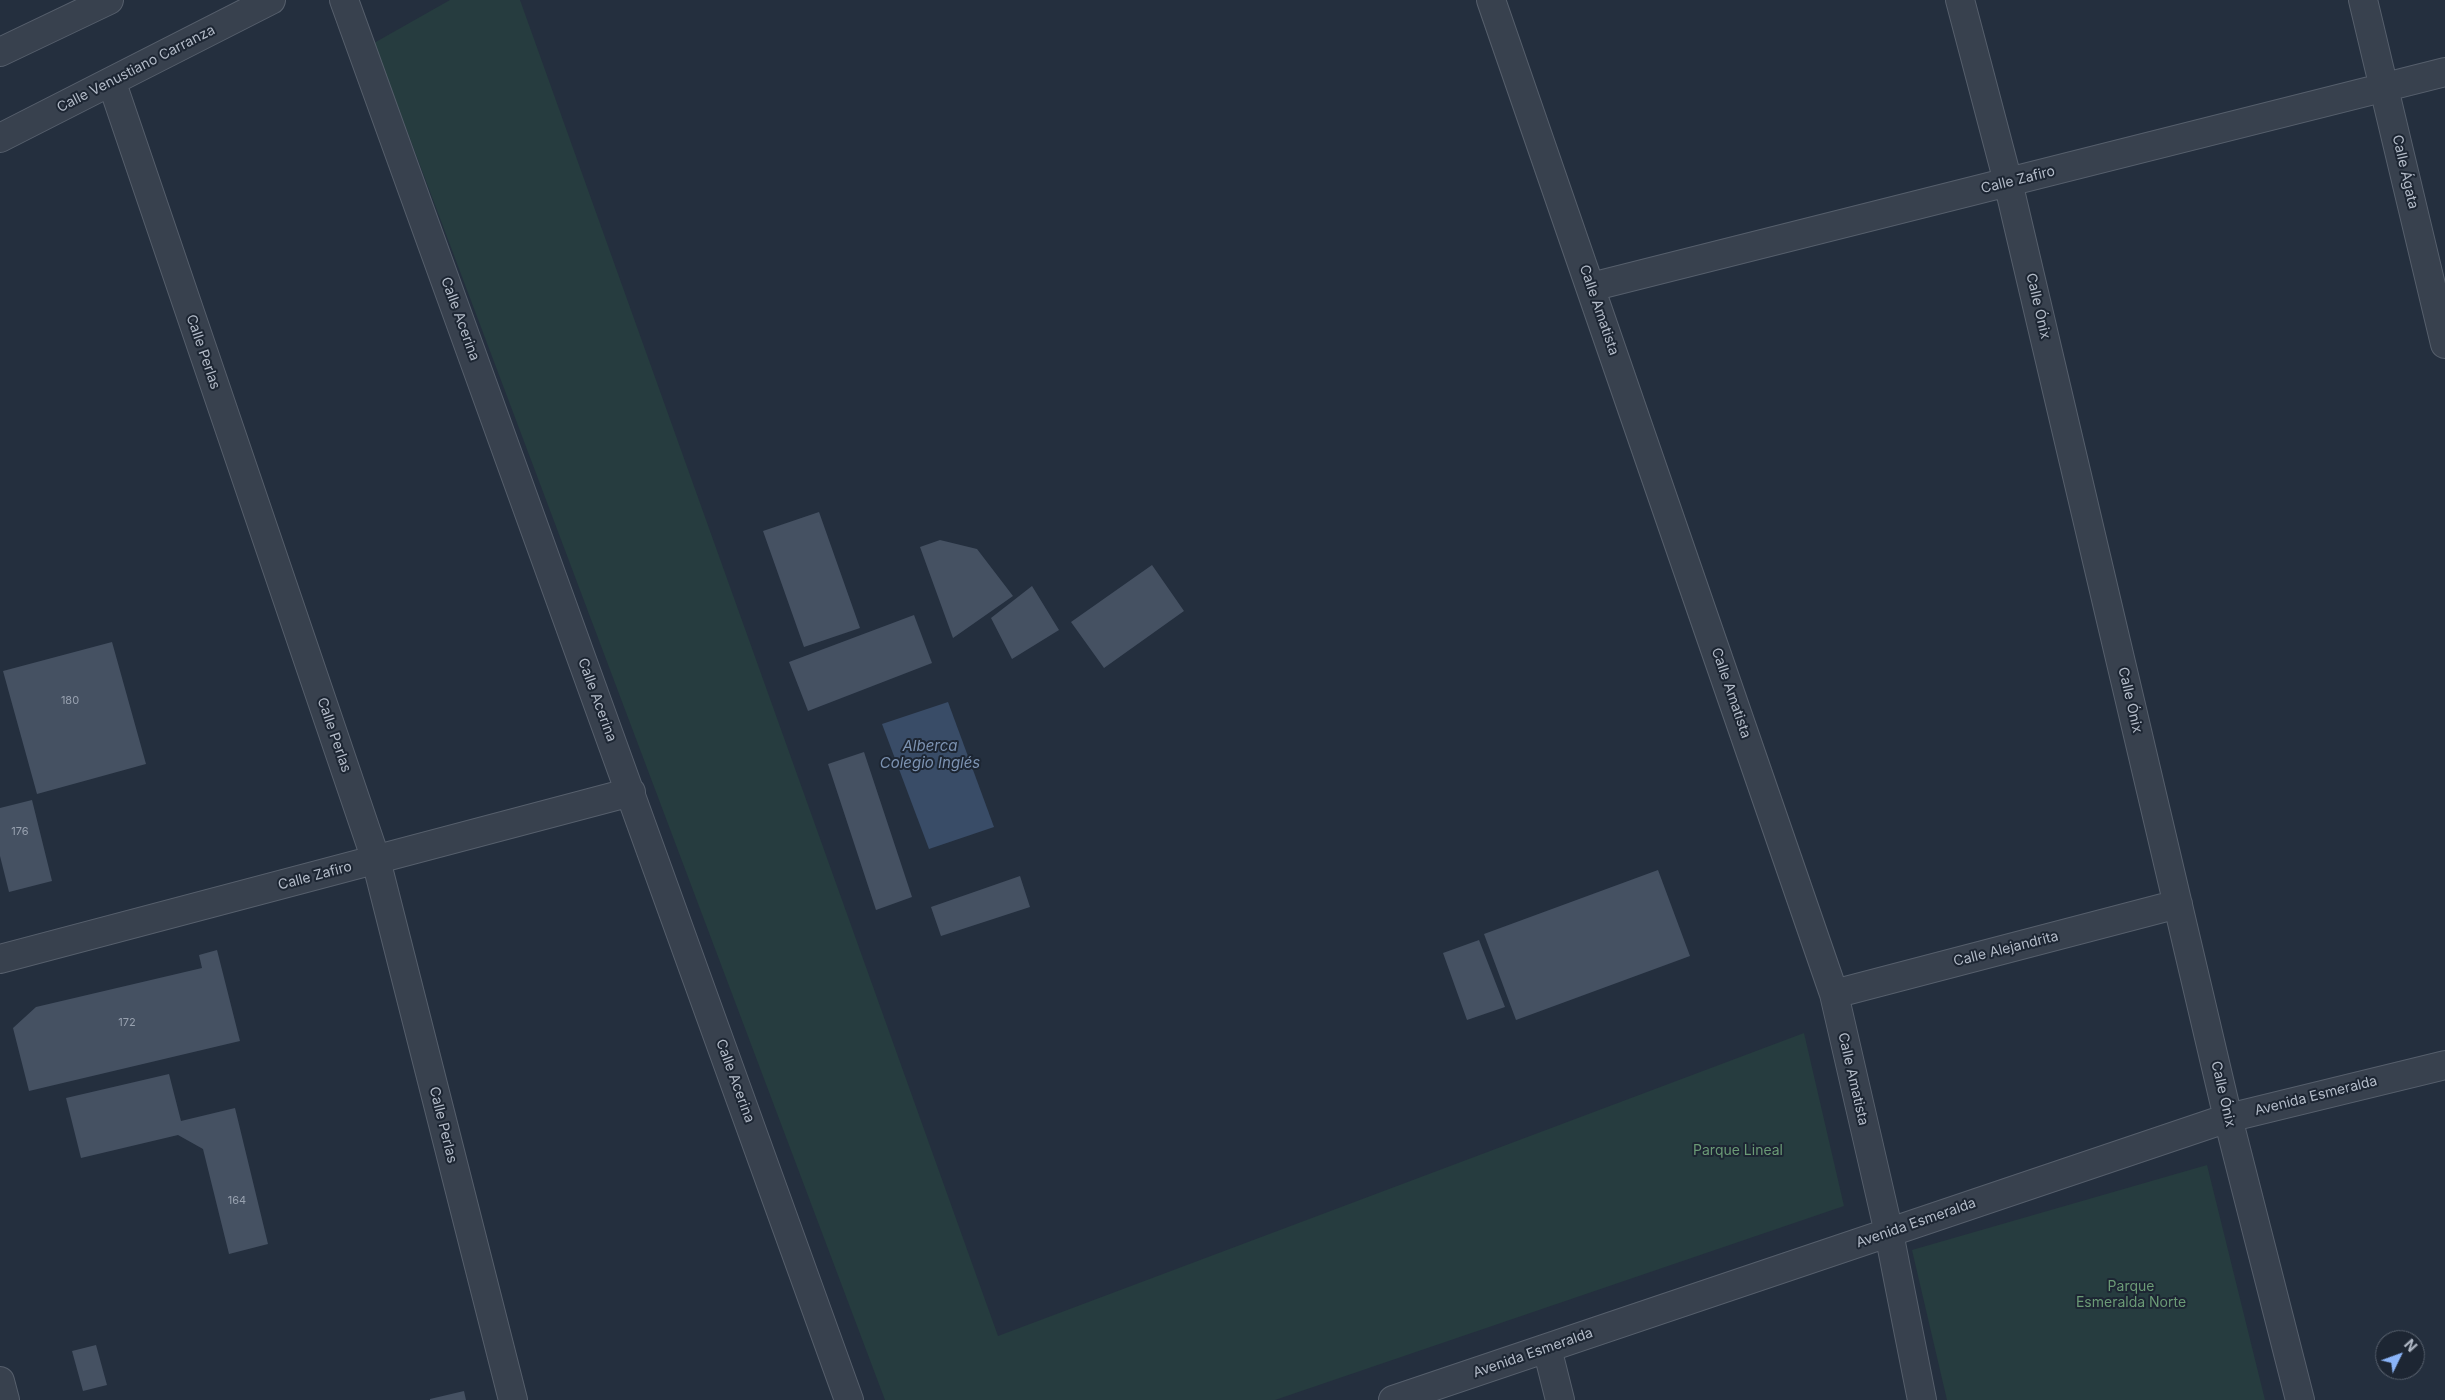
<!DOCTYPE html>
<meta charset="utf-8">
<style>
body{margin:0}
#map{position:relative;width:2445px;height:1400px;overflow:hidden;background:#242f3e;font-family:Inter,sans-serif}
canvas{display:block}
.north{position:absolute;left:2375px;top:1330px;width:50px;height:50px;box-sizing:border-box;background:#1d2633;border:1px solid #59626f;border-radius:50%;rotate:48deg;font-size:14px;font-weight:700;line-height:20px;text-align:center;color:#b4bcc9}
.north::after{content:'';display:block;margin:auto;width:18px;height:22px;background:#8ab4f8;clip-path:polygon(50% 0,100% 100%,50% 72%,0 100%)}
</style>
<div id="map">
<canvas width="2445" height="1400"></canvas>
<div class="north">N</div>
</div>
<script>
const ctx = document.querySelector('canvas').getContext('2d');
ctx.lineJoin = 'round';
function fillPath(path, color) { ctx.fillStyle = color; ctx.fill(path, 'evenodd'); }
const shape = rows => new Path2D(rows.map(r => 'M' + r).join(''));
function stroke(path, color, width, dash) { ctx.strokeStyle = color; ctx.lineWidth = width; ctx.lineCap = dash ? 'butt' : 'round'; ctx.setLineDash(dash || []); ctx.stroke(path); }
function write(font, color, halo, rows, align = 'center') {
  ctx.font = font + ' Inter,sans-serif'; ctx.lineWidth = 4; ctx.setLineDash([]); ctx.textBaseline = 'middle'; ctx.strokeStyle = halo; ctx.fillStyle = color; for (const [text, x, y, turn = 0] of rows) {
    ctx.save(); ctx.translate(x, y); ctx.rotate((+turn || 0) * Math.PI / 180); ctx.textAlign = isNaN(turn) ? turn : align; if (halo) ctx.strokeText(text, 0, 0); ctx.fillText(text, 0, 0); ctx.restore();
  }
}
fillPath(shape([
 [450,0,520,0,998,1336,1804,1033,1844,1206,1275,1400,885,1400,374,43],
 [2207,1165,2265,1400,1947,1400,1912,1250]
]), '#263c3f');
fillPath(shape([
 [948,702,994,827,929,849,882,724]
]), '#394c67');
fillPath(shape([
 [819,512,860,628,804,647,763,531],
 [940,540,977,549,1013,596,953,638,920,547],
 [1152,565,1184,611,1104,668,1071,622],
 [1032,586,1059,630,1012,659,991,618],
 [914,615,932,663,808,711,789,662],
 [112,642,146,764,37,794,3,671],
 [864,752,912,897,876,910,828,764],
 [32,800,52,881,9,892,0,856,0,808],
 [1658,870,1690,956,1516,1020,1484,934],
 [1020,876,1030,907,941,936,931,907],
 [1479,940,1505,1007,1467,1020,1443,953],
 [217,950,240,1041,29,1091,13,1028,36,1007,202,968,199,955],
 [169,1074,181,1121,235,1108,268,1244,229,1254,203,1149,178,1135,81,1158,66,1098],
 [96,1345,107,1385,83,1391,72,1351],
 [464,1391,466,1400,430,1400,430,1399]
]), '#455162');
const minor = shape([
 [344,0,849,1400],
 [1491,0,1834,994,1889,1233,1922,1400],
 [1960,0,2008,182,2228,1118,2300,1400],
 [2363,0,2445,344],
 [0,52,109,0],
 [112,83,376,860,513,1400],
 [0,138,271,0],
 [1591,287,2445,72],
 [0,959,631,792],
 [1834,994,2178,904],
 [1547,1348,1560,1400],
 [0,1381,5,1400],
 [1393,1400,2228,1118,2445,1065]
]);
stroke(minor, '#565f6c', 30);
stroke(minor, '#38414e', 28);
write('11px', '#98a1af', null, [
 ["180",70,701],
 ["176",20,832],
 ["172",127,1023],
 ["164",237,1201]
]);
write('14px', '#b4bcc9', '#1d2633', [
 ["Calle Venustiano Carranza",136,69,-27],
 ["Calle Ágata",2405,172,77],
 ["Calle Zafiro",2018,180,-14],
 ["Calle Ónix",2038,306,77],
 ["Calle Amatista",1599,310,71],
 ["Calle Acerina",460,319,70],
 ["Calle Perlas",203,352,71],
 ["Calle Amatista",1731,693,71],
 ["Calle Acerina",597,700,70],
 ["Calle Ónix",2130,700,77],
 ["Calle Perlas",334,735,71],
 ["Calle Zafiro",315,876,-15],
 ["Calle Alejandrita",2006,949,-14],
 ["Calle Amatista",1853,1079,77],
 ["Calle Acerina",735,1081,70],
 ["Calle Ónix",2223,1094,77],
 ["Avenida Esmeralda",2316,1096,-14],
 ["Calle Perlas",443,1125,76],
 ["Avenida Esmeralda",1916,1223,-19],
 ["Avenida Esmeralda",1533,1353,-19]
]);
write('14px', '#6b9a76', '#1d2633', [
 ["Parque Lineal",1738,1151],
 ["Parque",2131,1287],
 ["Esmeralda Norte",2131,1303]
]);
write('italic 15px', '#7c92b1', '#1d2633', [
 ["Alberca",930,746],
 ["Colegio Inglés",930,763]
]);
</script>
